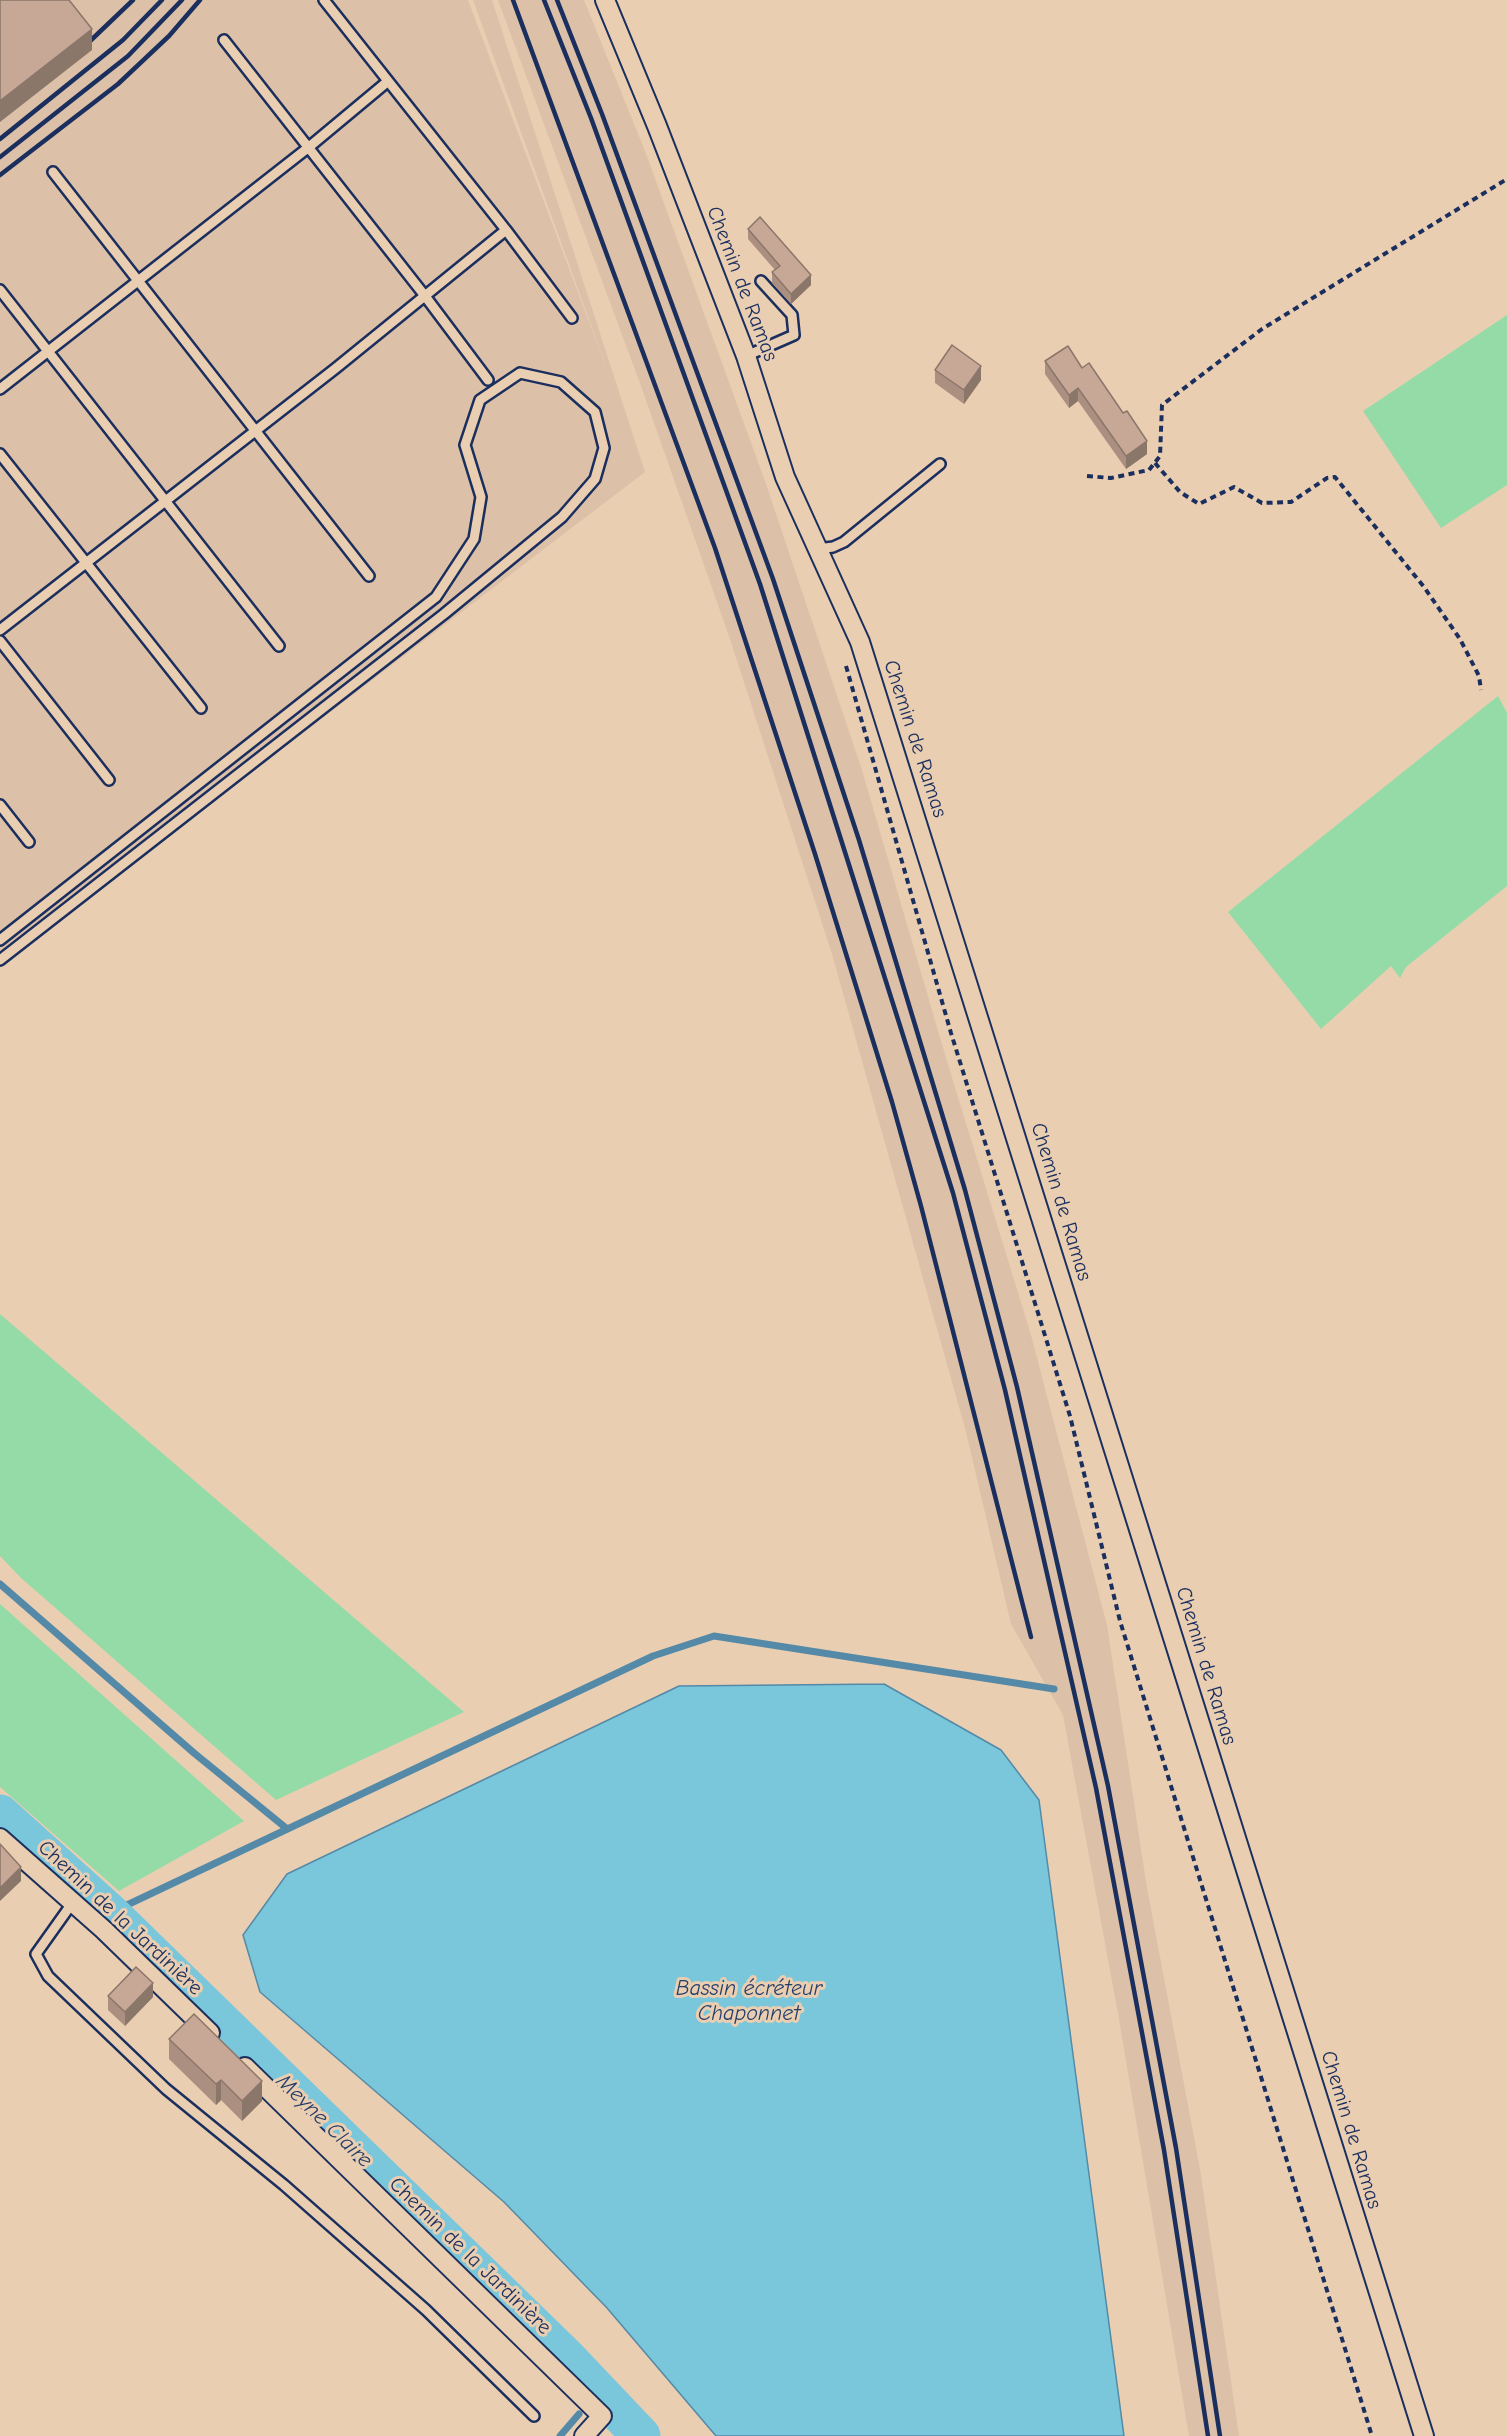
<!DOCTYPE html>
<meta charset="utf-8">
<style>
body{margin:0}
canvas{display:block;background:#eaceb1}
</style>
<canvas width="1507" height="2436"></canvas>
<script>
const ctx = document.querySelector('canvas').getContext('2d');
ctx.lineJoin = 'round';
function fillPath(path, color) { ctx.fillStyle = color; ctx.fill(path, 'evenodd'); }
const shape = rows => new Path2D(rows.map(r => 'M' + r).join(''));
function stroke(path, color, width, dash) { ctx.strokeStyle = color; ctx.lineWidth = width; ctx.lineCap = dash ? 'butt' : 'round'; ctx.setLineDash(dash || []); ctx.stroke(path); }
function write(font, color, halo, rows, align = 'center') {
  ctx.font = font + ' "Comic Neue",sans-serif'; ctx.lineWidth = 6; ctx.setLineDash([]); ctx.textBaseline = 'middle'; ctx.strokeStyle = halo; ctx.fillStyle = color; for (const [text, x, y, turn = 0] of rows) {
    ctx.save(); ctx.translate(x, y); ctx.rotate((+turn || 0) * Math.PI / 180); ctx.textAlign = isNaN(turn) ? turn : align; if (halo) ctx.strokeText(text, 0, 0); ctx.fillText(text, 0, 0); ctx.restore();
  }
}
fillPath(shape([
 [0,0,468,0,614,388,473,0,492,0,645,472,0,964],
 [498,0,584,0,645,151,766,484,862,770,946,1058,1031,1335,1107,1625,1147,1888,1200,2169,1239,2436,1189,2436,1119,2019,1063,1715,1011,1624,966,1432,832,954,730,639,641,386]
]), '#dcc0a8');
fillPath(shape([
 [1507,315,1507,485,1441,528,1363,411],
 [1498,696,1507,713,1507,886,1406,967,1400,978,1391,966,1321,1029,1228,912],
 [0,1314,464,1712,276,1800,21,1578,0,1556],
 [0,1604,244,1821,119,1891,0,1787]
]), '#94dba8');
const water = shape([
 [884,1684,1001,1750,1039,1800,1124,2436,716,2436,607,2308,504,2202,260,1992,243,1935,287,1874,679,1686,884,1684]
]);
fillPath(water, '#7ac6da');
stroke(water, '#548aa8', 1.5);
stroke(shape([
 [0,1584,194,1753,286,1828],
 [110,1913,653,1656,714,1636,1054,1689],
 [560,2436,579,2414]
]), '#548aa8', 7);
stroke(shape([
 [0,1814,110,1913,567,2358,641,2436]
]), '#7ac6da', 39);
const service = shape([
 [224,40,425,296,488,380],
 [53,172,369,576],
 [506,230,572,318],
 [0,290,279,646],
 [746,356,794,335,792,315,761,281],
 [0,389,309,147,387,82],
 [0,454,201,708],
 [818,549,833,547,844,542,940,464],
 [0,630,336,368,506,230,324,0],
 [0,641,109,780],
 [0,805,29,842],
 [0,940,436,597,474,539,481,497,465,445,480,400,520,373,561,382,595,412,604,448,595,479,562,517,444,614,0,960],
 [73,1902,36,1954,48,1976,166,2089,284,2185,426,2310,534,2416]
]);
const minor = shape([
 [605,0,657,126,746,356,785,477,860,642,1424,2436],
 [0,1838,104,1930,210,2033],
 [245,2067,602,2416,584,2436]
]);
stroke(service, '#1b2f5e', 14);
stroke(minor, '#1b2f5e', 22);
stroke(shape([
 [1155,463,1180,492,1199,504,1234,487,1262,503,1291,502,1327,478,1335,477,1424,587,1460,639,1479,676,1481,690],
 [1087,476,1111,478,1149,470,1160,456,1162,405,1262,329,1507,179],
 [846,666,951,1033,1070,1416,1120,1621,1372,2436]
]), '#1b2f5e', 4, [6, 4.5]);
stroke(service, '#eaceb1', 9);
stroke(minor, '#eaceb1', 18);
stroke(shape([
 [513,0,715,548,815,854,892,1102,921,1206,1031,1637],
 [544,0,591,118,760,584,953,1193,1005,1390,1096,1788,1164,2150,1208,2436],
 [557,0,602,114,773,579,859,840,965,1190,1017,1387,1108,1786,1176,2148,1220,2436],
 [87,44,133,0],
 [0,139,123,40,162,0],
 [0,157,128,56,182,0],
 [0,175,118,84,169,36,200,0]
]), '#1b2f5e', 4.5);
fillPath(shape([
 [748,229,811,285,791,304,772,283,772,272,775,270,748,239],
 [1045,361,1082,368,1147,454,1126,469,1078,401,1069,408,1045,374],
 [935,370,981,380,964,404,935,383],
 [108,1996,153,1997,125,2026,108,2010],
 [169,2039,262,2101,242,2121,221,2100,216,2105,169,2059]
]), '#ab9082');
fillPath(shape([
 [92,29,92,50,0,122,0,101],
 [811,275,811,285,791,304,791,294],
 [981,366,981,380,964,404,964,390],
 [1078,388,1078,401,1069,408,1069,395],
 [1147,441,1147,454,1126,469,1126,456],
 [21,1867,21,1881,0,1901,0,1888],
 [153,1983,153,1997,125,2026,125,2012],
 [221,2080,221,2100,216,2105,216,2084],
 [262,2081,262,2101,242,2121,242,2101]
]), '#8b766a');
const building = shape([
 [0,0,69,0,92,29,0,101,0,0],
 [760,217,811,275,791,294,772,272,780,266,748,229,760,217],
 [952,345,981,366,964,390,935,370,952,345],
 [1068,346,1082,368,1089,363,1123,413,1127,411,1147,441,1126,456,1078,388,1069,395,1045,361,1068,346],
 [0,1844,21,1867,0,1888,0,1844],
 [136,1967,153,1983,125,2012,108,1996,136,1967],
 [194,2014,262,2081,242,2101,221,2080,216,2084,169,2039,194,2014]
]);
fillPath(building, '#c7a897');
stroke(building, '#8b766a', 1.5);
write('21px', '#1b2f5e', '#eaceb1', [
 ["Chemin de Ramas",742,284,69],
 ["Chemin de Ramas",915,739,72],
 ["Chemin de Ramas",1061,1202,73],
 ["Chemin de Ramas",1206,1666,73],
 ["Chemin de la Jardinière",120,1918,43],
 ["Chemin de Ramas",1351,2130,73],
 ["Chemin de la Jardinière",470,2256,44]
]);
write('italic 22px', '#243e6a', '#eaceb1', [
 ["Bassin écréteur",749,1989],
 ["Chaponnet",749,2014],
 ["Meyne Claire",324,2121,44]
]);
</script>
